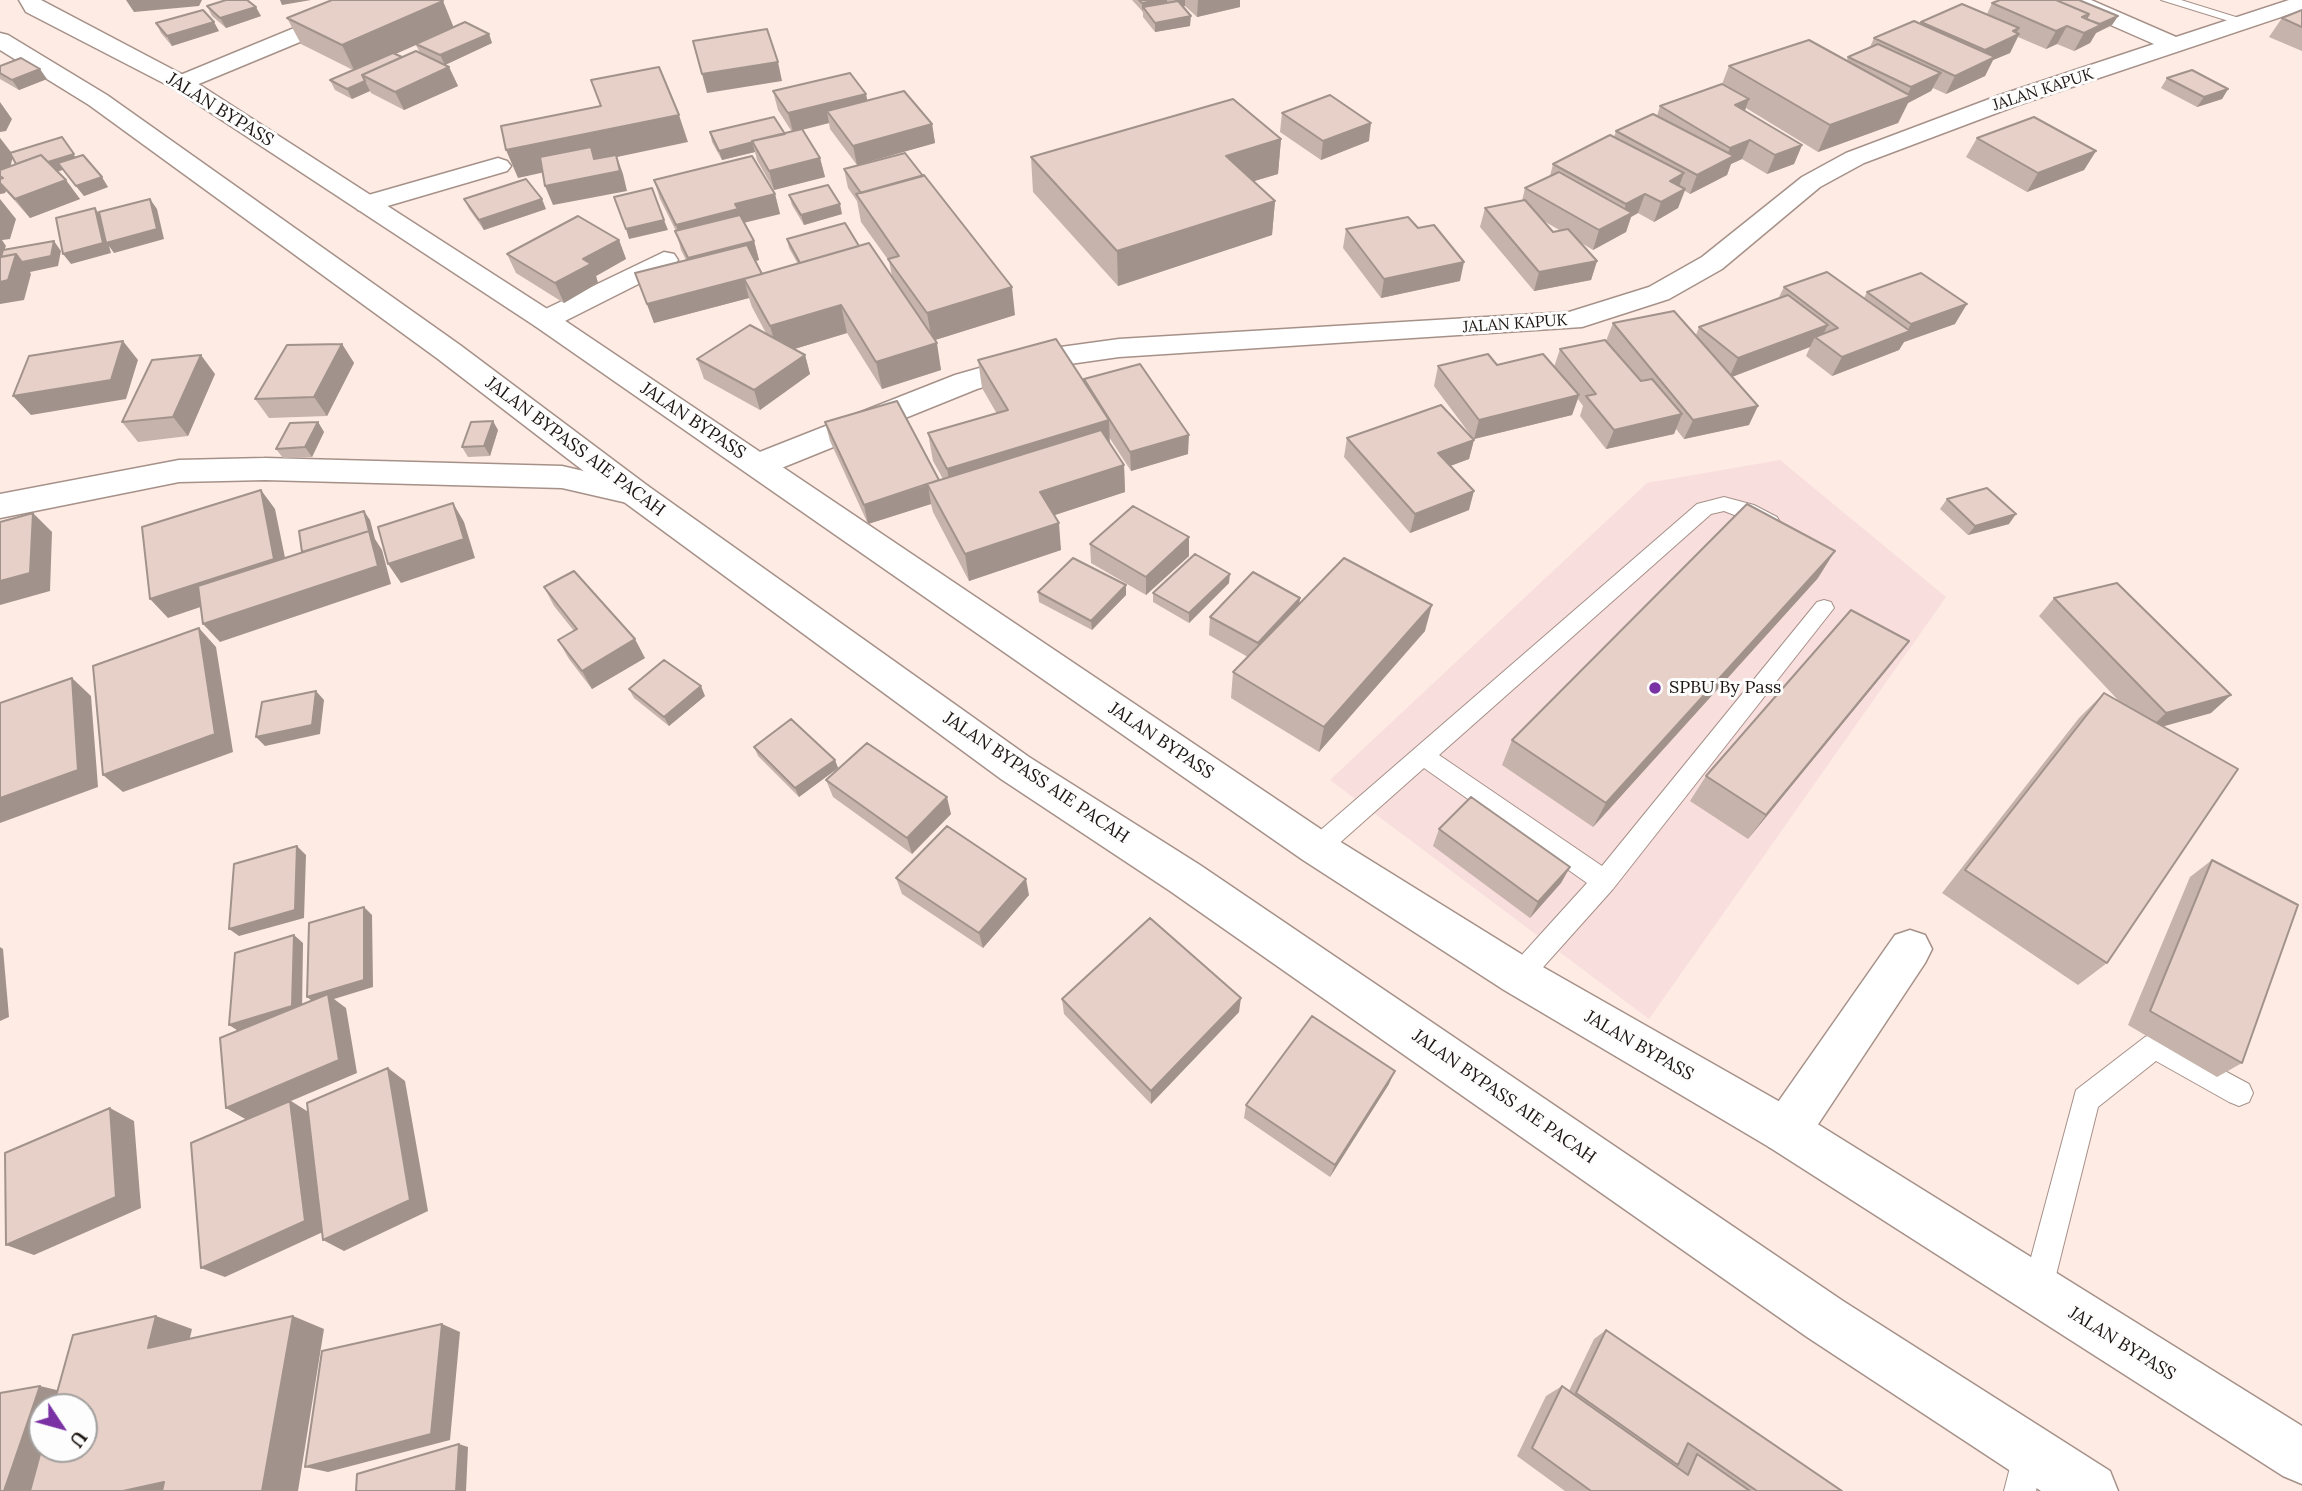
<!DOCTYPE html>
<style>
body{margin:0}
#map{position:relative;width:2302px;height:1491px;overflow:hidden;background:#fdebe4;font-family:Lora,serif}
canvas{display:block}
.north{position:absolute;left:28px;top:1393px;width:70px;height:70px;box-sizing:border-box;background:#fdfdfd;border:2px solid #a3a09f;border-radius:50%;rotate:126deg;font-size:19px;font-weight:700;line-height:28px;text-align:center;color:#1b1411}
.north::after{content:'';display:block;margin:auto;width:24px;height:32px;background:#7931a4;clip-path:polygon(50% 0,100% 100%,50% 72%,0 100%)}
</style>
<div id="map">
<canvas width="2302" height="1491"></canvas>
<div class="north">U</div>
</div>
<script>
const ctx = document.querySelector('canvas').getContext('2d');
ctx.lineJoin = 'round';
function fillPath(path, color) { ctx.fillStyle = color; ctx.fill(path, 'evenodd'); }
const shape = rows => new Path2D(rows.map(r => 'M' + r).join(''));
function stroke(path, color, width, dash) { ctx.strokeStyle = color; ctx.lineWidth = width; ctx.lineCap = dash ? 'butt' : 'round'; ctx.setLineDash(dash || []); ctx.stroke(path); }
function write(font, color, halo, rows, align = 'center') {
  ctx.font = font + ' Lora,serif'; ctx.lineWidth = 6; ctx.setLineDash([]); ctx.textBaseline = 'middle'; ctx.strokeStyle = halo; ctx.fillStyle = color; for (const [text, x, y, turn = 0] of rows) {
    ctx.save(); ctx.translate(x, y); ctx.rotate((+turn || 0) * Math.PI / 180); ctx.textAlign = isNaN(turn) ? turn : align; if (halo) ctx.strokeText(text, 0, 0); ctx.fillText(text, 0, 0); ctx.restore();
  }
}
fillPath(shape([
 [1780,460,1946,597,1649,1019,1330,780,1647,483]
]), '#f9dede');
const service = shape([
 [2161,0,2181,0,2252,22,2245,26,2161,0],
 [1724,497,1754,505,1777,517,1780,522,1777,527,1770,529,1724,511,1711,514,1439,755,1602,866,1817,602,1824,600,1831,602,1834,608,1613,889,1528,984,1519,988,1510,984,1506,976,1510,968,1587,883,1424,768,1326,855,1317,858,1308,855,1305,848,1308,841,1697,504,1724,497],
 [2154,1033,2249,1084,2253,1093,2249,1102,2239,1106,2229,1102,2156,1061,2098,1107,2052,1291,2048,1302,2037,1306,2026,1302,2022,1291,2076,1090,2145,1037,2154,1033],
 [2028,1435,2039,1440,2044,1451,2036,1491,2004,1491,2017,1440,2028,1435]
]);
const minor = shape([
 [362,0,392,0,389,5,189,88,173,88,169,83,173,78,362,0],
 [2062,0,2091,0,2176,37,2289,0,2302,0,2302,10,2018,105,1864,163,1820,187,1722,269,1669,299,1582,327,1119,357,1049,367,977,389,769,473,758,476,747,473,742,465,747,457,955,375,1046,349,1119,339,1569,312,1649,287,1702,257,1802,177,1846,153,2000,95,2154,44,2065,5,2062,0],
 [498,158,507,161,511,166,507,171,367,212,358,210,354,204,358,198,498,158],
 [664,252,674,254,678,260,674,266,555,326,545,329,535,326,531,320,535,314,664,252],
 [265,458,562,466,648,486,652,494,648,502,636,505,562,488,265,480,179,482,0,518,0,494,179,460,265,458],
 [1910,930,1925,935,1932,949,1925,963,1803,1147,1786,1154,1769,1147,1762,1131,1769,1115,1895,935,1910,930]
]);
const trunk = shape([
 [19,0,41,0,189,78,555,314,1331,836,1534,962,1803,1115,2302,1426,2302,1484,2283,1476,1769,1147,1504,990,1303,860,535,326,173,88,26,12,19,0],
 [0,33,8,35,107,95,460,345,648,486,1029,757,1200,865,1843,1301,2110,1471,2118,1491,2041,1491,1807,1337,1170,891,1001,779,624,502,438,359,89,105,0,50,0,33]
]);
stroke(service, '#a69189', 2);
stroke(minor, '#a69189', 3);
stroke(trunk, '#a69189', 3);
fillPath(service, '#fff');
fillPath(minor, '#fff');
fillPath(trunk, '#fff');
fillPath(shape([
 [1132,0,1240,0,1240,7,1197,17,1185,6,1183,7,1190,26,1155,32,1143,17,1143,12],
 [1992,3,2118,16,2112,25,2096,33,2090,43,2074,51,2057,44,2046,49,2018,37,2010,53,1993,60,1985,76,1946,94,1933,88,1931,91,1908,103,1898,123,1818,152,1746,108,1745,111,1802,145,1794,164,1767,174,1742,159,1731,164,1727,175,1690,194,1685,191,1678,208,1654,222,1638,213,1631,217,1626,232,1593,250,1580,242,1597,261,1591,280,1534,291,1480,227,1485,208,1522,201,1525,188,1550,176,1553,164,1614,137,1616,131,1657,116,1660,106,1722,84,1729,66,1847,60,1848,57,1870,47,1874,38,1920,24,1921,22,1987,14],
 [1542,220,1561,231,1553,232],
 [207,6,261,16,226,28,212,16],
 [2302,10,2302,51,2269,37,2282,18],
 [287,18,454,27,489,34,492,43,445,65,449,67,458,86,404,110,371,93,370,91,352,99,335,90,330,80,353,70,301,44],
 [416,45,420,53,402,57,395,54],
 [156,23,219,31,172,46,161,33],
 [0,66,47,79,19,90,0,79],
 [2167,78,2228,89,2222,99,2197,107,2161,88],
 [773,91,867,100,932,124,935,143,857,165,830,129,829,123,802,130,820,158,825,177,774,190,757,160,755,152,722,160,712,142,710,132,785,134,792,132,778,110],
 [1282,113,1369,141,1321,160,1280,132],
 [0,138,11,152,76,157,108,187,84,196,63,170,57,172,80,199,30,218,6,191,5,193,0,194],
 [12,157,16,164,10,166],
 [1977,138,2096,151,2084,170,2027,192,1966,157],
 [1281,139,1278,174,1254,181,1275,201,1272,235,1118,286,1033,192,1031,157],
 [844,169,1015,315,935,340,941,370,882,389,847,333,794,349,805,355,810,374,760,410,704,379,697,359,767,335,752,307,749,298,654,323,635,273,686,260,681,250,676,231,660,199,654,180,775,194,780,214,744,223,754,241,759,260,756,261,762,274,798,264,789,248,787,239,859,246,892,276,889,261,861,222,857,201,848,188],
 [789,195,842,214,804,225,792,205],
 [464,199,546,209,484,230,469,209],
 [1418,228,1460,281,1381,298,1343,248,1346,229],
 [619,240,626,259,596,276,598,283,564,303,516,273,507,254],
 [1784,287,1864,298,1867,292,1955,324,1904,342,1899,350,1832,376,1806,356,1810,347,1732,377,1749,425,1684,439,1676,429,1674,434,1606,449,1580,416,1583,406,1578,399,1572,415,1474,439,1469,459,1450,466,1469,510,1410,533,1344,457,1347,438,1472,437,1434,386,1438,366,1497,365,1554,367,1560,349,1606,341,1613,323,1696,335,1699,327,1778,299],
 [342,344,354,363,327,416,269,418,255,399],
 [978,360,1085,383,1084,379,1188,454,1131,471,1109,437,1110,444,1124,465,1125,492,1054,515,1061,550,969,581,933,512,931,504,868,524,830,441,825,422,939,480,943,479,933,461,928,433,997,414,982,388],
 [215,374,188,436,138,442,122,422],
 [318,422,324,432,312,457,283,458,276,449],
 [498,430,490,456,468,457,462,447],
 [1947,499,2009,524,1968,535,1940,509],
 [1189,537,1189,556,1146,595,1091,563,1090,544],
 [1818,578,1593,827,1502,765,1512,740],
 [1229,583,1189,623,1153,602,1153,593],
 [1126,585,1126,595,1092,630,1039,602,1038,592],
 [544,587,645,658,592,689,569,659,558,640,574,631,554,606],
 [1300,598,1299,605,1425,631,1319,752,1231,698,1233,672,1248,657,1209,635,1210,617],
 [2054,598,2211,713,2163,726,2107,963,2078,985,1942,893,2079,718,2104,693,2118,700,2039,616],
 [1909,641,1889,667,1748,839,1690,801,1706,776],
 [629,689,705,696,669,726,634,698],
 [754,747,835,760,838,768,799,797,758,756],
 [826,780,951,814,912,854,833,797],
 [1439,829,1570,867,1561,883,1530,918,1433,846],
 [2212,860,2242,1063,2217,1077,2128,1025,2190,877],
 [896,878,1029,895,983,948,902,894],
 [1062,999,1239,1012,1151,1104,1064,1014],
 [1389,1084,1330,1177,1244,1118,1246,1105],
 [1606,1330,1842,1491,1565,1491,1517,1456,1546,1396,1562,1386,1569,1391,1594,1339]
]), '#c6b3ab');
fillPath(shape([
 [126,0,202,0,199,6,134,12],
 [280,0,311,0,282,5],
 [1159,0,1167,0,1167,8,1143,7,1142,13,1142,3],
 [1175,0,1185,0,1185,6,1175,9],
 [1198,0,1240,0,1240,7,1197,17],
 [443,1,454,28,355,72,342,45],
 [256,7,261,16,226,28,220,18],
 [1191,16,1190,26,1155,32,1155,23],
 [2118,16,2112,25,2096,33,2090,43,2074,51,2084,33],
 [214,22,219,31,172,46,167,36],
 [2067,26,2057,44,2046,49,2056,31],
 [2019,28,2015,36,2019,34,2010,53,1993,60,1985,76,1946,94,1955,76,1977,66,1985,50],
 [489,34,492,43,445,65,440,55],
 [778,62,782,81,707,93,702,74],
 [449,67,458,86,404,110,395,92],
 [40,69,47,79,19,90,12,80],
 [1941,73,1931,91,1908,103,1898,123,1818,152,1830,125,1906,98,1911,87],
 [365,81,370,91,352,99,347,89],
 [2228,89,2222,99,2197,107,2204,97],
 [866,94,870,113,827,111,829,123,793,132,788,113],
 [1749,99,1742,118,1735,105],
 [0,102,12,119,6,131,0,132],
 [679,115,688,142,617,157,623,174,627,191,553,205,545,186,595,161,518,178,506,150],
 [1371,123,1369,141,1321,160,1323,141],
 [932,124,935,143,857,165,853,146],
 [62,137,80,164,28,181],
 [0,138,13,155,7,184,0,176],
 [1281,139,1278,174,1224,190,1226,156],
 [1750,140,1742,159,1731,164,1727,175,1690,194,1697,175,1725,161,1730,148],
 [752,142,755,152,722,160,719,151],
 [1802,145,1794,164,1767,174,1775,155],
 [2096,151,2084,170,2027,192,2038,173],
 [820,158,825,177,774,190,769,171],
 [1684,173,1677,192,1670,181],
 [102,177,108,187,84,196,76,186],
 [66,180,80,199,30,218,15,199],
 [0,184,6,191,5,193,0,194],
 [1685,189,1678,208,1654,222,1661,202],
 [775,194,780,214,742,223,682,244,676,225,735,204],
 [1645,194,1638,213,1631,217,1626,232,1593,250,1599,230,1621,219,1626,204],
 [0,199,16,219,10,239,2,240,6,246,0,261],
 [150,199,157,209,164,239,114,253,109,246,111,253,71,264,63,254,95,208,102,218],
 [542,199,546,209,484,230,479,220],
 [1275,201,1272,235,1118,286,1117,251],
 [840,204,842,214,804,225,801,215],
 [664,220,668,230,629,239,626,229],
 [619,240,626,259,596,276,598,283,564,303,555,283,583,259],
 [54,241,61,251,58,266,30,272,31,274,24,300,0,304,0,282,16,254],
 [754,241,759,260,694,277,688,258],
 [1597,261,1591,280,1534,291,1539,272],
 [1464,262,1460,281,1381,298,1384,279],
 [762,274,744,279,749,298,654,323,647,304],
 [1012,287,1015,315,932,341,927,313],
 [1967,304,1955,324,1904,342,1899,350,1832,376,1842,357,1906,333,1911,324],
 [841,305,847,333,778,354,770,326],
 [1828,325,1820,340,1815,337,1810,347,1729,378,1738,358],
 [123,341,138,360,126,399,31,415,13,396],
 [937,343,941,370,882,389,876,362],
 [342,344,354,363,327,416,314,397],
 [201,355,215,374,188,436,173,417],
 [805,355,810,374,760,410,754,390],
 [1579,395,1572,415,1474,439,1479,420],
 [1758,406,1749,425,1684,439,1693,420],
 [1682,414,1674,434,1606,449,1614,430],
 [1109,420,1110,448,952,496,947,469],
 [493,421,498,430,490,456,484,446],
 [318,422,324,432,312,457,305,447],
 [1189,435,1188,454,1131,471,1130,452],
 [1474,440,1469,459,1434,472,1438,453],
 [1124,465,1125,492,1043,519,1040,492],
 [928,485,931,504,868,524,864,505],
 [261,490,275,509,289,577,168,618,150,599],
 [1474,491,1469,510,1410,533,1415,514],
 [453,503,464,522,475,558,401,583,388,564],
 [364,511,370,520,375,539,382,550,391,584,220,642,203,624],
 [33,513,52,532,50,591,0,605,0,581],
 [2016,514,2009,524,1968,535,1975,526],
 [1059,523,1061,550,969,581,965,554],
 [1189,537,1189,556,1146,595,1146,577],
 [1835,551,1818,578,1593,827,1606,803],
 [1230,574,1229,583,1189,623,1189,613],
 [1126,585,1126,595,1092,630,1091,621],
 [1300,598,1297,616,1256,661,1258,643],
 [1432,605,1425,631,1319,752,1324,727],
 [199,628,216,647,233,752,123,792,103,775],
 [635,639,645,658,592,689,582,671],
 [1909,641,1889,667,1748,839,1766,815],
 [72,678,91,696,98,787,0,823,0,798],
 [701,686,705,696,669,726,664,717],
 [316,691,324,700,320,734,265,746,256,737],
 [2231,695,2211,713,2147,731,2166,713],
 [835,760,838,768,799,797,795,788],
 [947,797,951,814,912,854,907,838],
 [297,846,306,855,304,918,239,936,229,929],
 [1570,867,1561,883,1530,918,1538,902],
 [1026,879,1029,895,983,948,979,933],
 [364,907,372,915,373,987,334,999,346,1008,357,1073,291,1101,310,1113,325,1231,225,1277,201,1268,247,1120,226,1108,316,1004,307,997],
 [294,935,303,943,302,1013,240,1032,229,1025],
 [0,947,3,949,9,1017,0,1021],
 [1241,998,1239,1012,1151,1104,1151,1091],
 [388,1068,405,1081,428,1211,344,1251,323,1240],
 [1395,1071,1389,1084,1330,1177,1335,1165],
 [110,1108,134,1121,141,1208,34,1255,6,1245],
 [156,1316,192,1329,185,1359,148,1348],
 [293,1316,324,1329,298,1491,262,1491],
 [442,1324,460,1332,450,1440,328,1472,305,1467],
 [40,1386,69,1393,65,1407,42,1407,42,1449,36,1491,4,1491],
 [459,1444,468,1447,466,1491,456,1491],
 [164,1482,191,1491,123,1491]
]), '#a1928b');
const building = shape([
 [226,0,247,0,256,7,220,18,207,6,226,0],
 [332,0,440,0,443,1,342,45,287,18,332,0],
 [1139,0,1159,0,1142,3,1139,0],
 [2000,0,2056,0,2089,14,2082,17,2101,25,2084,33,2067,26,2056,31,1992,3,2000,0],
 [2056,0,2079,0,2118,16,2100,24,2086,19,2089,14,2056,0],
 [1178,1,1191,16,1155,23,1143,7,1178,1],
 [1962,4,2019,28,2013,31,2019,34,1985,50,1921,22,1962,4],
 [203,10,214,22,167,36,156,23,203,10],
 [2302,10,2302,27,2282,18,2302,10],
 [1914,21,1995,57,1955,76,1874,38,1914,21],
 [465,22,489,34,440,55,416,44,465,22],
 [767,29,778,62,702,74,693,41,767,29],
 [1809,40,1911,96,1830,125,1729,66,1809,40],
 [1878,44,1941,73,1911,87,1848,57,1878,44],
 [416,51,449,67,395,92,362,75,416,51],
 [393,53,402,57,362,75,365,81,347,89,330,80,393,53],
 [21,58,40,69,12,80,0,73,0,66,21,58],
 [659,67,679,115,506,150,501,126,601,106,591,80,659,67],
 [2192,70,2228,89,2204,97,2167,78,2192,70],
 [850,73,866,94,788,113,773,91,850,73],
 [1722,84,1749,99,1735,105,1802,145,1775,155,1750,140,1730,148,1660,106,1722,84],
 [904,91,932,124,853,146,827,111,904,91],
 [1330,95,1371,123,1323,141,1282,113,1330,95],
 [1233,99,1281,139,1226,156,1275,201,1117,251,1031,157,1233,99],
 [1653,114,1734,156,1697,175,1616,131,1653,114],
 [774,117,785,134,752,141,753,142,719,151,710,132,774,117],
 [2034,117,2096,151,2038,173,1977,138,2034,117],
 [802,129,820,158,769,171,752,141,802,129],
 [1610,135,1684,173,1670,181,1685,189,1661,202,1645,194,1626,204,1553,164,1610,135],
 [62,137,74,154,48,162,41,155,16,164,10,153,62,137],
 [591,147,594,159,616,155,620,171,545,186,540,157,591,147],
 [905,153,923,176,861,193,844,169,905,153],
 [41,155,66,180,15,199,0,183,0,179,3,178,0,176,0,170,41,155],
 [83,155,102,177,76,186,58,163,83,155],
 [752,156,775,194,735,204,738,209,676,225,654,180,752,156],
 [1559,172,1632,213,1599,230,1525,188,1559,172],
 [924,175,1012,287,927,313,888,259,899,256,856,194,924,175],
 [526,179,542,199,479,220,464,199,526,179],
 [828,185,840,204,801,215,789,195,828,185],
 [652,188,664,220,626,229,614,197,652,188],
 [150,199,157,229,106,243,99,212,150,199],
 [1525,200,1553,232,1568,229,1597,261,1539,272,1485,208,1525,200],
 [95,208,103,243,63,254,56,218,95,208],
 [740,215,754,241,688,258,675,231,740,215],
 [578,216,619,240,583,259,591,264,555,283,507,254,578,216],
 [1408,217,1418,228,1434,225,1464,262,1384,279,1346,229,1408,217],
 [845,223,859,246,800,263,787,239,845,223],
 [54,241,51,256,22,262,16,254,1,257,3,250,54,241],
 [869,243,937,343,876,362,841,305,770,326,744,279,869,243],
 [747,245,762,274,647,304,635,273,747,245],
 [16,254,8,280,0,282,0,257,16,254],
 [1827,272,1910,331,1842,357,1815,337,1838,328,1784,287,1827,272],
 [1921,273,1967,304,1911,324,1867,292,1921,273],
 [1788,295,1828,325,1738,358,1699,327,1788,295],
 [1674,311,1758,406,1693,420,1613,323,1674,311],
 [750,325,805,355,754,390,697,359,750,325],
 [1056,339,1109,420,947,469,928,433,1008,410,978,360,1056,339],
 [1605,340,1641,381,1652,379,1682,414,1614,430,1586,396,1596,394,1560,349,1605,340],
 [123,341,111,380,13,396,29,356,123,341],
 [342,344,314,397,255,399,287,345,342,344],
 [1488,354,1497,365,1543,354,1579,395,1479,420,1438,366,1488,354],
 [201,355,173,417,122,422,152,360,201,355],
 [1140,364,1189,435,1130,452,1084,379,1140,364],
 [897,401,939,480,864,505,825,422,897,401],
 [1441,405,1474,440,1438,453,1474,491,1415,514,1347,438,1441,405],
 [493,421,484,446,462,447,471,422,493,421],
 [318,422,305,447,276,449,290,423,318,422],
 [1101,430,1124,465,1040,492,1059,523,965,554,927,484,1101,430],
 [1987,488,2016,514,1975,526,1947,499,1987,488],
 [261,490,274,559,150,599,142,527,261,490],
 [453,503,464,539,388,564,378,527,453,503],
 [1747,504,1835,551,1606,803,1512,740,1747,504],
 [1133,506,1189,537,1146,577,1090,544,1133,506],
 [364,511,369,531,302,552,299,531,364,511],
 [33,513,30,573,0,581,0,522,33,513],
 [369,531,378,566,203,624,198,586,369,531],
 [1195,554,1230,574,1189,613,1153,593,1195,554],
 [1073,558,1126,585,1091,621,1038,592,1073,558],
 [1344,558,1432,605,1324,727,1233,672,1344,558],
 [574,571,635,639,582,671,558,640,577,629,544,587,574,571],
 [1253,572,1300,598,1258,643,1210,617,1253,572],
 [2117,583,2231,695,2166,713,2054,598,2117,583],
 [1851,610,1909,641,1766,815,1706,776,1851,610],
 [199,628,215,734,103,775,93,666,199,628],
 [664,660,701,686,664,717,629,689,664,660],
 [72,678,78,770,0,798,0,703,72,678],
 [316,691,312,725,256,737,262,702,316,691],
 [2104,693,2238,769,2107,963,1965,870,2104,693],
 [791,719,835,760,795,788,754,747,791,719],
 [867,743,947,797,907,838,826,780,867,743],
 [1471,797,1570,867,1538,902,1439,829,1471,797],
 [947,826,1026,879,979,933,896,878,947,826],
 [297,846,295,910,229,929,234,864,297,846],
 [2212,860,2298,905,2242,1063,2150,1011,2212,860],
 [364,907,364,980,307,997,309,923,364,907],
 [1150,918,1241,998,1151,1091,1062,999,1150,918],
 [294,935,292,1006,229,1025,235,953,294,935],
 [328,994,339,1060,226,1108,220,1038,328,994],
 [1312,1016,1395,1071,1335,1165,1246,1105,1312,1016],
 [388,1068,410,1200,323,1240,307,1103,388,1068],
 [290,1101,305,1221,201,1268,191,1143,290,1101],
 [110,1108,116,1197,6,1245,5,1153,110,1108],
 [156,1316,148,1348,293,1316,262,1491,162,1491,164,1482,123,1491,30,1491,42,1447,42,1449,84,1449,84,1407,53,1407,73,1335,156,1316],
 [442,1324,431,1434,305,1467,322,1351,442,1324],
 [1606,1330,1842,1491,1757,1491,1688,1443,1678,1465,1576,1393,1606,1330],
 [40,1386,4,1491,0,1491,0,1393,40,1386],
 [1562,1386,1688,1475,1697,1454,1750,1491,1591,1491,1532,1448,1562,1386],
 [459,1444,456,1491,356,1491,357,1474,459,1444]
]);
fillPath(building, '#e6d0c7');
stroke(building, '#a1928b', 2);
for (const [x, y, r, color] of [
 [1655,688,7,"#7931a4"]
]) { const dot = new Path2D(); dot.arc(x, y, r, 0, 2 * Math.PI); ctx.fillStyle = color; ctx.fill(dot); stroke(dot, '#fdfdfd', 2.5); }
write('16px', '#1b1411', '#fdfdfd', [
 ["JALAN KAPUK",2043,90,-18],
 ["JALAN KAPUK",1515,324,-4]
]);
write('18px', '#1b1411', '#fdfdfd', [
 ["JALAN BYPASS",220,110,32],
 ["JALAN BYPASS",693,421,34],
 ["JALAN BYPASS AIE PACAH",575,447,37],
 ["JALAN BYPASS",1161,741,34],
 ["JALAN BYPASS AIE PACAH",1036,778,34],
 ["JALAN BYPASS",1639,1046,30],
 ["JALAN BYPASS AIE PACAH",1504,1097,35],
 ["JALAN BYPASS",2122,1344,32]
]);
write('18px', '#1b1411', '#fdfdfd', [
 ["SPBU By Pass",1669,688]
], 'left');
</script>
